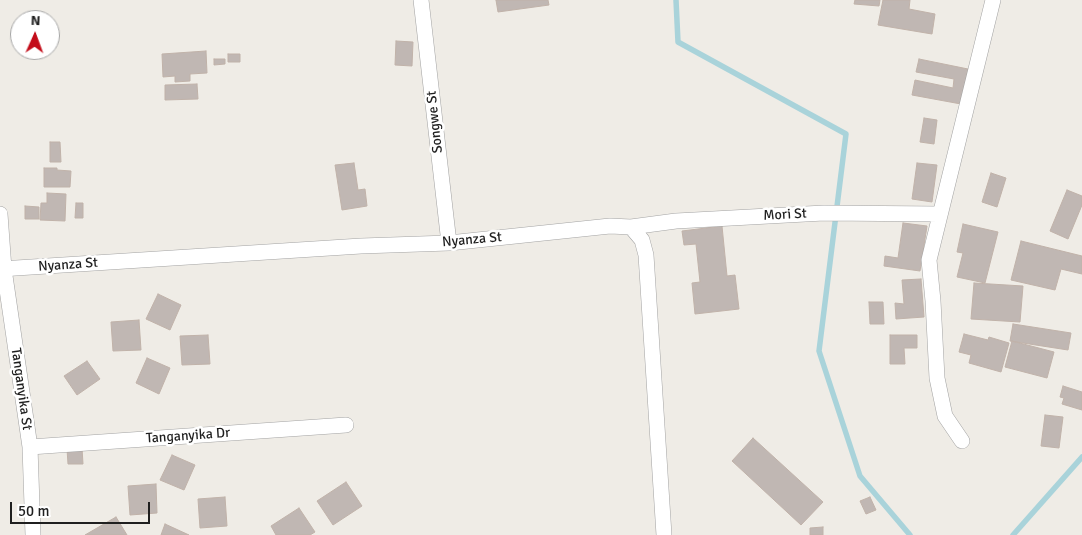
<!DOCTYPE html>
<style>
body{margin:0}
#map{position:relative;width:1082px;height:535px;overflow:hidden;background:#efece6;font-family:Signika,sans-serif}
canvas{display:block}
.north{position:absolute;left:10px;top:10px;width:50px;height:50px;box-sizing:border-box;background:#fff;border:1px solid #a5a5a5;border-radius:50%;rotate:2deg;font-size:14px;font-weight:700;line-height:20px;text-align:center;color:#1f1f1f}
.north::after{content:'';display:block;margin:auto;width:18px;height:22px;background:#c30c19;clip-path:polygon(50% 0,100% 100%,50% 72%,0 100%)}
.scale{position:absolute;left:10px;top:502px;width:140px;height:22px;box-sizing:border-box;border:2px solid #1f1f1f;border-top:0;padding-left:6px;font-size:15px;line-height:18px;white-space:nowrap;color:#1f1f1f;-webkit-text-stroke:4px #fff;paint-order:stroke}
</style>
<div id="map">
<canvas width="1082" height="535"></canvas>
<div class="north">N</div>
<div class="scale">50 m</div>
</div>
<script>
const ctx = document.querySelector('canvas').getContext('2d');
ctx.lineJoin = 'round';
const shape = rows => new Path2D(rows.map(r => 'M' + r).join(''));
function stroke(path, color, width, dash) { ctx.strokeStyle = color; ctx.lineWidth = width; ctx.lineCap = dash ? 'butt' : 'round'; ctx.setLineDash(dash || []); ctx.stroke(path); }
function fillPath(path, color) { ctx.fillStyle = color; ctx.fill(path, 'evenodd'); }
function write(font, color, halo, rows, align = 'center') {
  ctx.font = font + ' Signika,sans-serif'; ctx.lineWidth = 5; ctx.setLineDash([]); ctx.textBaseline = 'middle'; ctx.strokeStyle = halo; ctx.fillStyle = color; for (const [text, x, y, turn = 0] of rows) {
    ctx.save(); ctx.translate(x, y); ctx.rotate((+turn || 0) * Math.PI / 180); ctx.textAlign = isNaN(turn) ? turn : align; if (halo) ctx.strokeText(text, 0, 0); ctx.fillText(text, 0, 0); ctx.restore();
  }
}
stroke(shape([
 [676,0,678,42,846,134,819,351,860,476,910,535],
 [1013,535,1082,457]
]), '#a9d3da', 5.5);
const building = shape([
 [496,0,548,0,549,5,498,12,496,0],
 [855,0,880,0,879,6,854,4,855,0],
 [883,0,910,0,909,9,935,14,932,34,878,25,883,0],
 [396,41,413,42,412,66,395,65,396,41],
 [206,51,207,73,190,74,190,81,175,82,175,76,163,77,162,54,206,51],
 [228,54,240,54,240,62,228,62,228,54],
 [214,59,225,59,225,64,214,65,214,59],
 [919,59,968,69,961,104,912,95,915,80,953,88,954,79,916,72,919,59],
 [197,84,198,99,165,100,165,85,197,84],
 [924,118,937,120,934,144,920,142,924,118],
 [50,142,60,142,61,162,50,162,50,142],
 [354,163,358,190,365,189,367,206,342,210,335,165,354,163],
 [917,163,937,165,932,202,912,199,917,163],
 [44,168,57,168,57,170,71,171,70,187,44,187,44,168],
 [991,173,1006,178,997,207,982,202,991,173],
 [1067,190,1082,196,1082,205,1068,239,1050,231,1067,190],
 [47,193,66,194,65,221,40,220,41,203,47,203,47,193],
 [76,203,83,203,83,218,75,218,76,203],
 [25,206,39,207,39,219,25,219,25,206],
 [903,223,927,226,920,271,884,266,885,256,898,258,903,223],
 [963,224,998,232,985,283,957,277,963,253,957,252,963,224],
 [722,226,727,276,735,275,739,309,695,314,692,283,700,282,696,244,684,245,682,231,722,226],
 [1021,241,1082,256,1082,274,1061,269,1055,290,1011,280,1021,241],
 [921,279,924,317,896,319,895,303,904,304,902,280,921,279],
 [974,283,1023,286,1020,322,971,319,974,283],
 [158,294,181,305,170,330,146,319,158,294],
 [869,302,883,302,884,324,870,324,869,302],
 [139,320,141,350,113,351,111,322,139,320],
 [1013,324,1071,333,1068,350,1010,341,1013,324],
 [964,334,988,340,989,337,1009,343,1001,372,969,363,971,355,959,352,964,334],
 [208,335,210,364,182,365,180,336,208,335],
 [890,335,917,335,917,348,904,348,905,364,890,364,890,335],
 [1012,341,1054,352,1047,378,1005,367,1012,341],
 [147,358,170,368,159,394,136,383,147,358],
 [87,361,100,379,77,395,64,376,87,361],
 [1063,386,1082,392,1082,410,1062,404,1064,398,1060,397,1063,386],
 [1045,415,1063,417,1059,448,1041,446,1045,415],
 [753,438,823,502,801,525,732,461,753,438],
 [82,448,83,464,68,464,67,449,82,448],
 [172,455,195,465,184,490,160,480,172,455],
 [346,482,362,506,333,525,317,501,346,482],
 [156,484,157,513,130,515,128,486,156,484],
 [225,497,227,526,200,528,198,499,225,497],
 [870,497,876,510,866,514,860,501,870,497],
 [299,508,315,532,310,535,276,535,271,526,299,508],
 [116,517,127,535,85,535,116,517],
 [165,524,189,535,161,535,165,524],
 [823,527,823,535,810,535,810,528,823,527]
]);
fillPath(building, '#c0b7b3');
stroke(building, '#c0b2a9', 1);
const minor = shape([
 [421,0,449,243],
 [0,214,4,269,30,447,33,535],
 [631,227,676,221,824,213,939,214],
 [0,269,361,246,449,243,610,226,631,227,642,240,646,255,664,535],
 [962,441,945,416,937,378,933,301,929,260,993,0],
 [30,447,346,425]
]);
stroke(minor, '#a3a3a3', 16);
stroke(minor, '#fff', 15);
write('14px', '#1f1f1f', '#fff', [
 ["Songwe St",435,122,-96],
 ["Mori St",785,215,-3],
 ["Nyanza St",472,240,-5],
 ["Nyanza St",68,265,-4],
 ["Tanganyika St",21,389,82],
 ["Tanganyika Dr",188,436,-4]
]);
</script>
